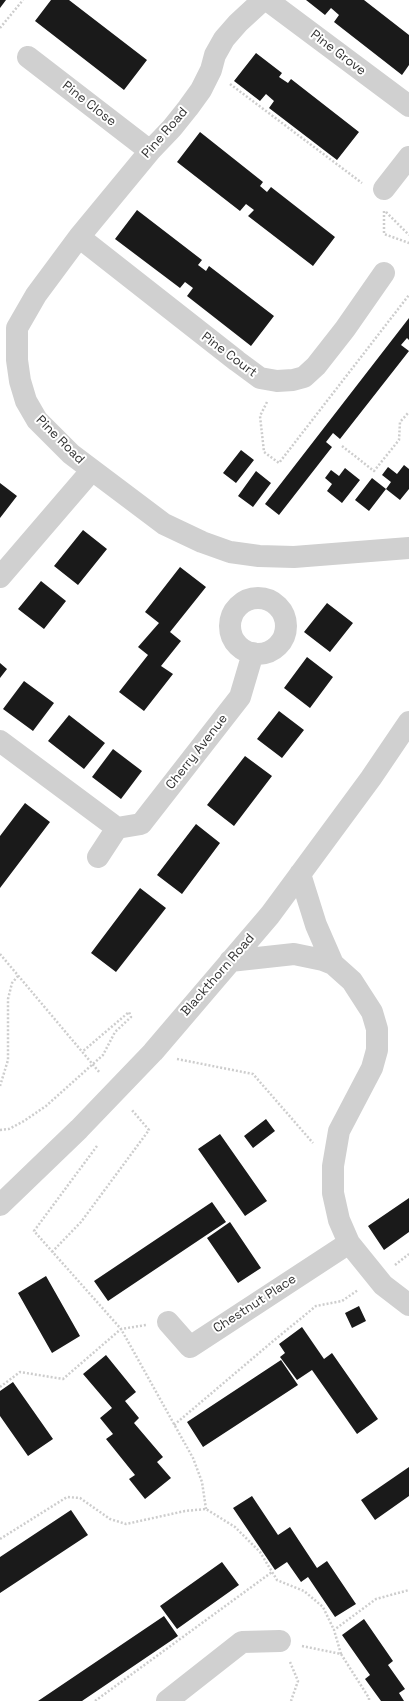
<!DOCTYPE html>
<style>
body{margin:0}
canvas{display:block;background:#fff}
</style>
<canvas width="409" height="1701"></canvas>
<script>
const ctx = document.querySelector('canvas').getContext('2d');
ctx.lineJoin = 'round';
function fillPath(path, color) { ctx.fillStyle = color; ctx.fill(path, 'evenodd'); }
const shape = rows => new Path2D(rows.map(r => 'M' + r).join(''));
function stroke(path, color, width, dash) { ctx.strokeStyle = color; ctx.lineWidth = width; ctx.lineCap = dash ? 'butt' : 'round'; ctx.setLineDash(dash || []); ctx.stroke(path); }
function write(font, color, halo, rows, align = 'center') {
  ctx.font = font + ' "Space Grotesk",sans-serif'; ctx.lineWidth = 4; ctx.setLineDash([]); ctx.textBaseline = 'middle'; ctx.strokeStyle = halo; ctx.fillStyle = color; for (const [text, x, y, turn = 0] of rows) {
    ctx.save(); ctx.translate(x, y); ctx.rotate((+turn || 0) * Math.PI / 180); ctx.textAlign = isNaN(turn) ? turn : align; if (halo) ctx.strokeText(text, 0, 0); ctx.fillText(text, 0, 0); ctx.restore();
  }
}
fillPath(shape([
 [0,0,6,0,0,8],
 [51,0,69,0,147,60,124,90,35,21],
 [306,0,364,0,409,35,409,65,402,75,334,22,339,15,331,8,325,15],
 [256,53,282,73,279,77,288,83,291,79,359,132,337,160,269,108,274,101,266,94,260,101,234,81],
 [200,132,263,182,260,186,267,192,271,187,335,237,313,266,248,216,254,210,246,204,240,211,177,162],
 [137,210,202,260,198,265,206,271,209,266,274,316,251,346,187,296,193,288,185,282,180,288,115,239],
 [409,318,409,340,407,338,401,345,409,351,340,439,333,433,326,442,332,447,279,515,265,504],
 [241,450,254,460,236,483,223,473],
 [404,465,409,469,409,489,400,500,386,489,391,482,382,475,388,467,397,474],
 [345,468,360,480,342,503,327,491,332,484,325,478,331,470,339,476],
 [256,471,271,483,253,507,238,496],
 [372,478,386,489,369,511,355,500],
 [0,483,17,496,0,518],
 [83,530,107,549,78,585,54,566],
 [180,567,206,587,170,632,181,641,161,666,173,674,144,711,119,692,148,655,138,647,159,623,145,612],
 [41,581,66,601,44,629,18,609],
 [327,603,353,623,330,652,304,632],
 [307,657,333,677,310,708,284,688],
 [0,663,7,669,0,678],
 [24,681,54,703,33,731,3,709],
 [279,711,304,730,282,758,257,739],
 [69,715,105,743,84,769,48,741],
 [113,749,142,771,121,799,92,777],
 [245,756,272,776,234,826,207,805],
 [25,803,50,822,0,888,0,836],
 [196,824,220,843,182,894,157,875],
 [140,888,166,908,116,972,91,953],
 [266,1119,275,1131,253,1148,244,1136],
 [220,1134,267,1201,245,1216,198,1149],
 [409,1198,409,1232,384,1250,368,1226],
 [212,1202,226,1222,108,1301,94,1281],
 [230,1222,261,1268,238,1283,207,1238],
 [46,1276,80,1336,52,1353,18,1293],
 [359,1306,366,1321,352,1328,345,1313],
 [302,1327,324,1359,332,1353,378,1419,357,1434,312,1370,297,1380,280,1357,285,1353,279,1344],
 [106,1355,136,1392,125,1401,139,1418,134,1423,163,1457,157,1462,171,1478,145,1499,129,1479,135,1475,106,1439,113,1434,100,1418,112,1408,83,1374],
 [281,1360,298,1385,203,1447,187,1422],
 [13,1382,53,1439,28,1456,0,1416,0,1391],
 [409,1467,409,1496,375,1520,361,1500],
 [252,1496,278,1535,290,1527,317,1568,327,1561,356,1604,335,1617,308,1577,301,1582,287,1562,275,1570,233,1508],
 [71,1510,88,1535,0,1593,0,1557],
 [222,1562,239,1585,177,1629,160,1606],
 [164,1616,178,1636,82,1701,38,1701],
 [364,1619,393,1661,388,1665,405,1689,399,1693,404,1701,381,1701,365,1679,370,1675,342,1635]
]), '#1a1a1a');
stroke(shape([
 [0,28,23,0],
 [230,84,362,183],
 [384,211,384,234,409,243],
 [386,212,409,235],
 [267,402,260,416,264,452,279,463,409,295],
 [342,446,374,471,399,440,400,422,409,412],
 [0,954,100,1073],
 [177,1059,253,1074,313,1143],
 [0,1086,8,1060,8,999,12,983,18,976],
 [0,1130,9,1129,24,1121,46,1106,103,1055,115,1032,131,1017,129,1012,82,1052],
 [97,1146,34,1231,121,1329,146,1325],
 [52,1252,81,1222,149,1130,131,1109],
 [395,1265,409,1254],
 [0,1387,20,1372,63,1379,121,1329,193,1458,202,1482,206,1509],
 [174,1425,272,1342,316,1306,342,1301,358,1290],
 [0,1539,67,1497,80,1498,110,1519,126,1524,185,1511,206,1509,235,1527,260,1552,277,1580,304,1591,323,1607,334,1630],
 [302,1646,341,1654,369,1698,369,1701],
 [341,1654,334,1630,376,1599,409,1590],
 [290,1662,298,1681,291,1701],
 [95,1701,272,1572]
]), '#cdcdcd', 2.5, [2, 2]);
stroke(shape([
 [263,0,238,23,224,39,215,55,211,70,201,90,188,108,172,128,150,151,79,237,36,295,17,328,17,360,20,381,26,401,37,420,71,454,164,524,202,542,230,552,259,556,294,557,409,548],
 [267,0,409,106],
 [28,57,150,151],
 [384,189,409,157],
 [79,237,237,361,260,378,277,381,293,380,304,377,316,366,345,329,384,273],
 [0,577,92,470],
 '230 626a28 28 0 1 1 56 0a28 28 0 1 1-56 0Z',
 [0,741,117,828,141,824,240,697,253,653],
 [98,857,117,828],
 [300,874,316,925,333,964],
 [230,961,294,954,323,960,333,964,352,981,372,1012,377,1029,377,1050,372,1068,339,1131,333,1166,333,1193,339,1220,349,1243,383,1285,409,1305],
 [0,1205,79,1129,153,1052,270,915,371,778,409,722],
 [168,1322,190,1347,349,1243],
 [167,1701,242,1642,280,1641]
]), '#d0d0d0', 22);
write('13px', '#333', '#fff', [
 ["Pine Grove",338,53,37],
 ["Pine Close",89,104,38],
 ["Pine Road",165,133,-49],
 ["Pine Court",229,355,37],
 ["Pine Road",60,440,45],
 ["Cherry Avenue",197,752,-52],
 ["Blackthorn Road",218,975,-49],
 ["Chestnut Place",255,1304,-33]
]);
</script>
